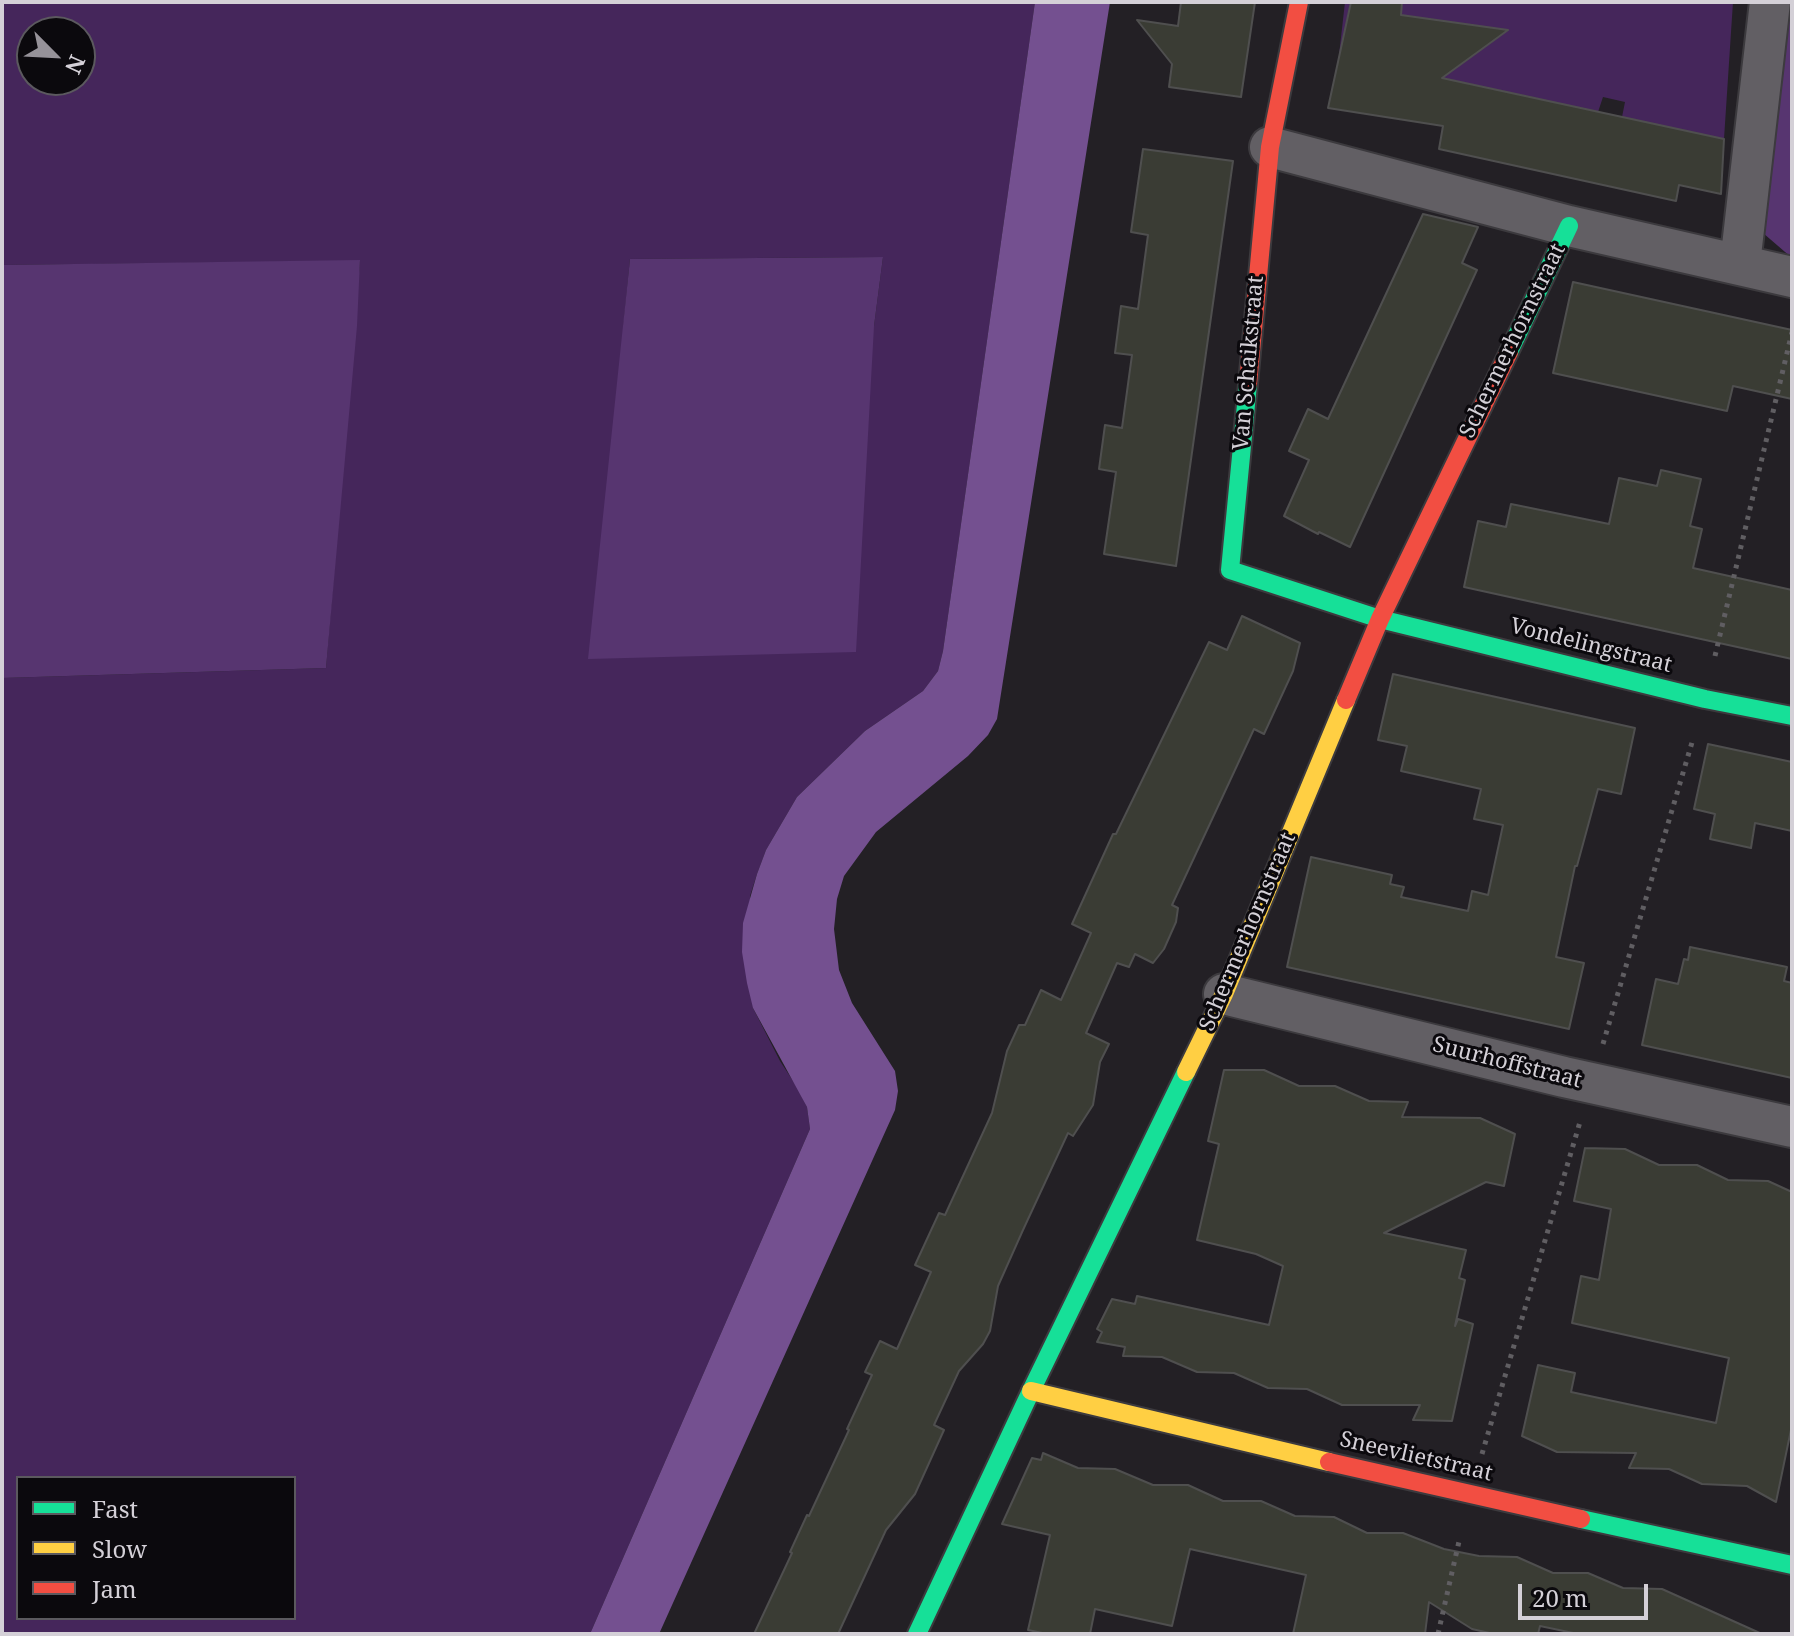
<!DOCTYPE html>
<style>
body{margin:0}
#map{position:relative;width:1794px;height:1636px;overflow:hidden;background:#232025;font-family:"Noto Serif",serif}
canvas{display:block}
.frame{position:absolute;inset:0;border:4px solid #d4d0d7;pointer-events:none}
.legend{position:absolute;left:16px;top:1476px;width:280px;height:144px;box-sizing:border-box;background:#0b090d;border:2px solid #5b595e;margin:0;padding:10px 14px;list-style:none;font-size:24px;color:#d4d0d7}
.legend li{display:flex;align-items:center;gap:16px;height:40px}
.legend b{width:40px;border:2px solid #5b595e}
.north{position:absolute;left:16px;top:16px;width:80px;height:80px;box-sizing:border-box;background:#0b090d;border:2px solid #5b595e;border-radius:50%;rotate:114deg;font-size:22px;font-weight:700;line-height:32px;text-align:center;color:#d4d0d7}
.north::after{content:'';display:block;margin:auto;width:28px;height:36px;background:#969299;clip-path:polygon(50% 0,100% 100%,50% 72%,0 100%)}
.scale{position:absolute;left:1518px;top:1584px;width:130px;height:36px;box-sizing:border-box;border:4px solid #d4d0d7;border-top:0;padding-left:10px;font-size:24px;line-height:28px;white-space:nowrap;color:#d4d0d7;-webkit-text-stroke:6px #0b090d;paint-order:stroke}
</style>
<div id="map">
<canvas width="1794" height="1636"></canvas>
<div class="frame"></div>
<ul class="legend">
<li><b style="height:10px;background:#16e098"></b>Fast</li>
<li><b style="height:10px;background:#ffcf43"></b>Slow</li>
<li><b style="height:10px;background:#f24e42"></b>Jam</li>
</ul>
<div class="north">N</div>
<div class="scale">20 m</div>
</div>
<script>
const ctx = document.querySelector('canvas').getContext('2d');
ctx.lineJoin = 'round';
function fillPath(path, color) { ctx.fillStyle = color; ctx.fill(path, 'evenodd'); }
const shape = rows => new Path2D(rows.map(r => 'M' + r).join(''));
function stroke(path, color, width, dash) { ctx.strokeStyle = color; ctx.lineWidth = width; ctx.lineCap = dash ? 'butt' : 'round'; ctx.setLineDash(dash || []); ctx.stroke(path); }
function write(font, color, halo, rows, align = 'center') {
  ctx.font = font + ' "Noto Serif",serif'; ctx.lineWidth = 6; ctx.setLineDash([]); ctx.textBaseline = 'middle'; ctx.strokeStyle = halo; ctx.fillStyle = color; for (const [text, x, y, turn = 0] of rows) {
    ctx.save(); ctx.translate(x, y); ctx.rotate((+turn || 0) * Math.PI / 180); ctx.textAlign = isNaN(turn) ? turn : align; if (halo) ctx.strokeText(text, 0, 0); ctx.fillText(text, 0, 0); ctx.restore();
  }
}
fillPath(shape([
 [2,2,1035,2,943,651,938,671,923,691,865,731,797,797,766,850,757,874,750,896,753,1008,780,1061,799,1090,807,1107,810,1129,590,1634,2,1634,2,678,326,668,360,261,2,265],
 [32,32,80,32,80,80,32,80],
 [883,257,874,326,623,330,630,259],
 [18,1478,294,1478,294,1618,18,1618],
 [1345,2,1733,2,1724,139,1622,117,1625,102,1603,97,1598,112,1339,55]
]), '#45265b');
fillPath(shape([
 [1783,2,1792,2,1792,258,1763,233],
 [883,257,874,326,856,652,588,659,630,259],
 [360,260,357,326,326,668,2,678,2,265]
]), '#573570');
fillPath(shape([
 [1035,2,1110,2,997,719,988,735,968,756,876,832,844,876,837,899,834,929,839,970,852,1003,895,1071,898,1091,895,1110,659,1634,590,1634,810,1129,807,1107,753,1008,747,983,742,952,743,923,757,874,766,850,797,797,865,731,923,691,938,671,943,651]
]), '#745090');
const building = shape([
 [1181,2,1255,2,1241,97,1169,87,1172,64,1137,20,1178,26,1181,2],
 [1351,2,1402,2,1401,15,1508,30,1442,78,1724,139,1721,194,1679,185,1676,201,1439,149,1443,126,1328,108,1351,2],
 [1143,149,1233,161,1176,566,1104,554,1116,472,1099,469,1105,425,1122,428,1132,355,1115,353,1121,306,1138,309,1148,235,1131,232,1143,149],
 [1423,214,1478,227,1462,263,1477,270,1350,547,1319,532,1318,534,1284,516,1309,460,1289,451,1308,409,1328,419,1423,214],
 [1573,282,1792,330,1792,399,1733,386,1727,411,1553,373,1573,282],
 [1661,470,1701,479,1690,526,1702,529,1693,568,1792,590,1792,659,1464,587,1478,521,1506,527,1511,504,1609,524,1619,478,1657,486,1661,470],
 [1242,616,1300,643,1293,671,1264,734,1254,729,1221,800,1172,905,1178,908,1176,922,1164,949,1153,963,1135,954,1129,967,1117,963,1086,1033,1109,1044,1100,1062,1093,1105,1073,1136,1068,1133,1023,1230,998,1286,990,1331,983,1344,959,1371,934,1425,944,1430,915,1494,886,1530,838,1634,754,1634,792,1553,790,1552,807,1515,809,1516,849,1430,847,1429,872,1375,865,1372,880,1341,897,1349,931,1272,915,1265,939,1213,945,1215,992,1113,1007,1051,1019,1025,1025,1025,1041,990,1061,1000,1091,933,1072,924,1113,834,1116,834,1209,642,1227,650,1242,616],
 [1393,674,1635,728,1621,794,1598,789,1577,866,1575,866,1556,957,1584,963,1569,1029,1287,967,1311,857,1392,875,1390,884,1404,887,1401,897,1468,911,1472,891,1488,895,1503,825,1474,819,1481,789,1401,771,1407,746,1378,740,1393,674],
 [1708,744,1792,762,1792,831,1755,823,1751,848,1710,839,1715,814,1694,809,1708,744],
 [1690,947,1787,967,1784,981,1792,983,1792,1078,1642,1045,1656,979,1678,984,1684,959,1688,960,1690,947],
 [1224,1070,1264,1070,1299,1086,1335,1086,1369,1101,1408,1102,1402,1117,1480,1118,1515,1134,1504,1186,1486,1182,1384,1233,1466,1250,1459,1278,1465,1280,1455,1326,1458,1319,1473,1324,1452,1421,1413,1420,1420,1405,1342,1405,1307,1389,1268,1388,1234,1373,1197,1372,1162,1357,1123,1356,1125,1347,1097,1342,1102,1332,1097,1329,1112,1299,1135,1304,1137,1296,1269,1325,1283,1266,1256,1254,1197,1240,1219,1144,1208,1141,1224,1070],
 [1585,1148,1625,1149,1659,1165,1697,1165,1728,1180,1768,1181,1792,1192,1792,1425,1776,1502,1747,1486,1702,1484,1669,1469,1629,1468,1636,1453,1557,1452,1522,1436,1538,1365,1575,1373,1571,1392,1716,1423,1729,1358,1572,1323,1581,1276,1599,1280,1611,1209,1574,1201,1585,1148],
 [1043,1453,1078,1468,1115,1469,1153,1485,1188,1485,1223,1501,1261,1501,1295,1516,1334,1517,1367,1533,1403,1533,1444,1549,1479,1556,1517,1557,1553,1573,1588,1573,1623,1588,1662,1589,1762,1634,1578,1634,1540,1626,1538,1634,1494,1634,1472,1629,1429,1602,1425,1634,1293,1634,1306,1575,1190,1549,1172,1626,1095,1609,1090,1634,1047,1634,1028,1630,1050,1535,1002,1524,1032,1458,1041,1460,1043,1453]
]);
fillPath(building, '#3a3c34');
stroke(building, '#4f4f4f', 2);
const street = shape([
 [1270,147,1569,226,1792,277],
 [1740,264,1770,2],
 [1224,994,1564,1077,1792,1127]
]);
const fast = shape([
 [1509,352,1569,226],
 [1248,384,1230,570,1380,619,1705,699,1792,716],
 [1581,1519,1792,1565],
 [917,1634,1031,1391,1186,1072]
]);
const slow = shape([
 [1186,1072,1224,994,1346,700],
 [1031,1391,1329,1462]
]);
const jam = shape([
 [1248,384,1270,147,1299,2],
 [1346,700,1380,619,1509,352],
 [1329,1462,1581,1519]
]);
stroke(street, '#3c3a3e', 44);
stroke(fast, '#3c3a3e', 22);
stroke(slow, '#3c3a3e', 22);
stroke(jam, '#3c3a3e', 22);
stroke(shape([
 [1715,656,1792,332],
 [1603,1044,1693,739],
 [1482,1454,1580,1122],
 [1438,1634,1460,1537]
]), '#605e62', 5, [4, 6]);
stroke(street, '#625f64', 40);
stroke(fast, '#16e098', 18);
stroke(slow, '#ffcf43', 18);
stroke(jam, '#f24e42', 18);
write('22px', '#d4d0d7', '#0b090d', [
 ["Schermerhornstraat",1513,341,-64],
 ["Van Schaikstraat",1249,363,-85],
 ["Vondelingstraat",1591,646,14],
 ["Schermerhornstraat",1248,932,-67],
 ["Suurhoffstraat",1507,1063,14],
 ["Sneevlietstraat",1416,1457,13]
]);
</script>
